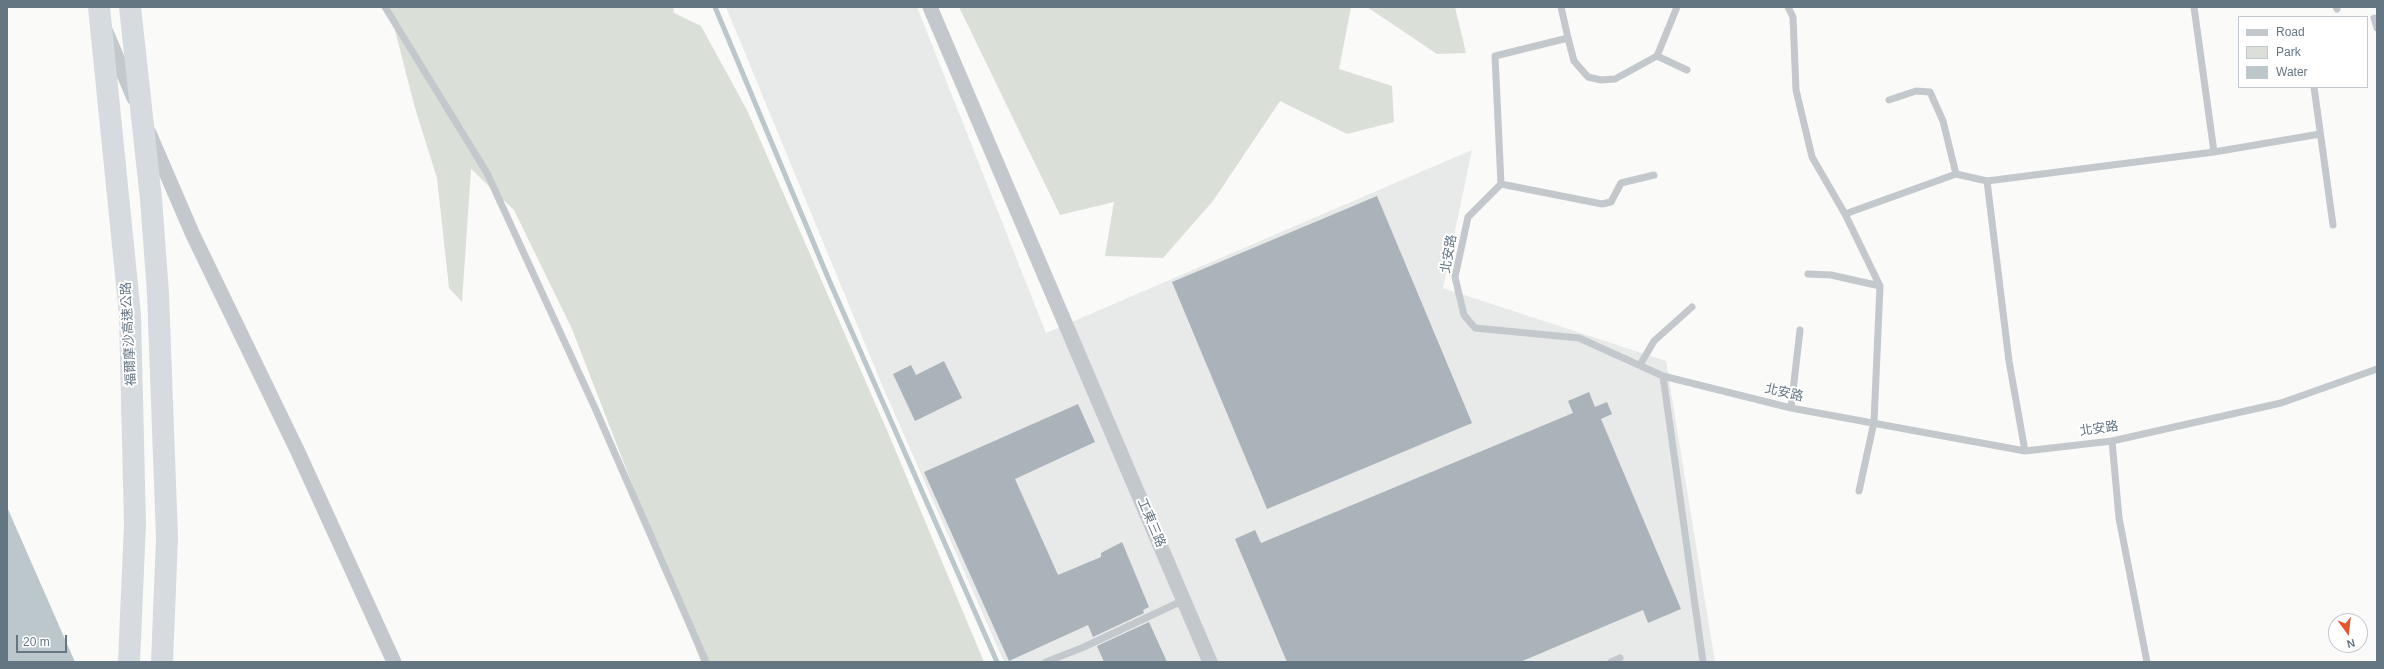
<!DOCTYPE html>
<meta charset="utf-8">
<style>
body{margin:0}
#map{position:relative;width:2384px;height:669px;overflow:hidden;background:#fafaf8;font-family:Helvetica,sans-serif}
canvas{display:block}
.frame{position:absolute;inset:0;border:8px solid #657683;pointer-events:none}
.legend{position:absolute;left:2238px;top:16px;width:130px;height:72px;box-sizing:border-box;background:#fff;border:1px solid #c1c8cd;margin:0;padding:5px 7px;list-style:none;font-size:12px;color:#657683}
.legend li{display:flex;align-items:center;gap:8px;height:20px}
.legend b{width:20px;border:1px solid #c1c8cd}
.north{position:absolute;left:2328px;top:613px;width:40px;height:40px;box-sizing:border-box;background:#fff;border:1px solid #c1c8cd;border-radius:50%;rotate:165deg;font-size:11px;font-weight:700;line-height:16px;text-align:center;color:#657683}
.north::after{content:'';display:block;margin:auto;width:14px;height:18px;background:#e4572e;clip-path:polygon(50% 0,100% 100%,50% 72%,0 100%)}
.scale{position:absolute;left:16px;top:635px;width:51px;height:18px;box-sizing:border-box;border:2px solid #657683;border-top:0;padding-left:5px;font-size:12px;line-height:14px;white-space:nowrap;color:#657683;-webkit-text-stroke:3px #fff;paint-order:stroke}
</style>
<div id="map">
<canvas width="2384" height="669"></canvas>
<div class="frame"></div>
<ul class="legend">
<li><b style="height:5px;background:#c3c8cc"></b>Road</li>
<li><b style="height:11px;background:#dadfd7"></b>Park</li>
<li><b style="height:11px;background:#bbc7cb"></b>Water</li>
</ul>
<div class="north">N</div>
<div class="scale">20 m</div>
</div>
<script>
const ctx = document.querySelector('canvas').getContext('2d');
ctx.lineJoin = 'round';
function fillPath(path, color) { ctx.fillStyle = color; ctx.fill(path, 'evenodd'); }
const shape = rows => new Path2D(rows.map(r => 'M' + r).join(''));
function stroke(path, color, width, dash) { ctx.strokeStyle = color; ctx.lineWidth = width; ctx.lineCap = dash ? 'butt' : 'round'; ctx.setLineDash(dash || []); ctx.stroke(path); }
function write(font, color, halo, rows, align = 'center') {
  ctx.font = font + ' Helvetica,"Noto Sans TC",sans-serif'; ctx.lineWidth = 4; ctx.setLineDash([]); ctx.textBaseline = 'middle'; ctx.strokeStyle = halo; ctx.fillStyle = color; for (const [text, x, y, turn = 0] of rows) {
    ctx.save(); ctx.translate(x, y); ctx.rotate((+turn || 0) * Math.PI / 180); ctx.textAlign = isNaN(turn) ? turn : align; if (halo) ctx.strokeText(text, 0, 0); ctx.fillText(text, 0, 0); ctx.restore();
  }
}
fillPath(shape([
 [726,7,917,7,1046,333,1472,150,1443,288,1666,361,1715,662,1004,662,882,385]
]), '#e8e9e9');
fillPath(shape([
 [389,7,673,7,674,13,701,26,747,110,889,435,984,662,701,662,572,329,514,210,471,169,462,302,449,288,437,178,415,108],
 [959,7,1351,7,1339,69,1392,86,1394,122,1347,134,1280,101,1213,201,1163,258,1105,256,1114,202,1060,215],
 [1367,7,1455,7,1466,53,1437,54]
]), '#dadfd7');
fillPath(shape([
 [7,507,75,662,7,662]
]), '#bbc7cb');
stroke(shape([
 [715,7,829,280,997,662]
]), '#bbc7cb', 5);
fillPath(shape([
 [1377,196,1472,423,1267,509,1172,282],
 [944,361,962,398,915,421,893,374,911,365,916,375],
 [1589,392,1595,407,1607,402,1612,414,1601,419,1681,609,1648,623,1643,610,1520,662,1287,662,1235,539,1255,530,1261,543,1573,413,1568,401],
 [1078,404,1095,442,1015,479,1058,575,1101,557,1101,553,1122,542,1149,607,1143,610,1144,613,1093,637,1088,625,1009,661,924,472],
 [1149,622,1167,662,1104,662,1097,646]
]), '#aab3b9');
stroke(shape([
 [385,7,487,173,595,408,706,662],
 [1561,7,1568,38],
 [1677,7,1657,56,1615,79,1601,80,1588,77,1574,61,1568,38,1495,56,1501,184,1468,217,1455,277,1464,315,1475,328,1579,338,1663,376,1791,408,2025,451,2112,441,2281,403,2377,369],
 [1788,7,1793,17,1796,90,1812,157,1845,214,1880,286,1874,422,1859,491],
 [2194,7,2214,152],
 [2336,7,2337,9],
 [2374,18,2377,28],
 [1657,56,1687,70],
 [2314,87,2333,225],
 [1889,100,1916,91,1930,92,1943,121,1956,174],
 [1987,181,2009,361,2025,451],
 [1501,184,1602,204,1611,202,1621,183,1654,175],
 [1845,214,1956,174,1987,181,2214,152,2320,134],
 [1808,274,1831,275,1880,286],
 [1640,365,1654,341,1692,307],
 [1663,376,1703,662],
 [1791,408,1800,330],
 [2112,441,2119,518,2147,662],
 [1046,662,1084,647,1184,600],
 [1611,662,1620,658]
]), '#c3c8cc', 7);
stroke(shape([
 [930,7,1210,662],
 [106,32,134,98],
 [149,133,193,235,298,452,394,662]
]), '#c3c8cc', 15);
stroke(shape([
 [99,7,130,315,135,524,129,662],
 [130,7,151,199,158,293,167,538,162,662]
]), '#d6dbdf', 22);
write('13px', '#657683', '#fff', [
 ["北安路",1449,254,-80],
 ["福爾摩沙高速公路",129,334,-93],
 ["北安路",1784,393,13],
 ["北安路",2099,429,-8],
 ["工東三路",1151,523,67]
]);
</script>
